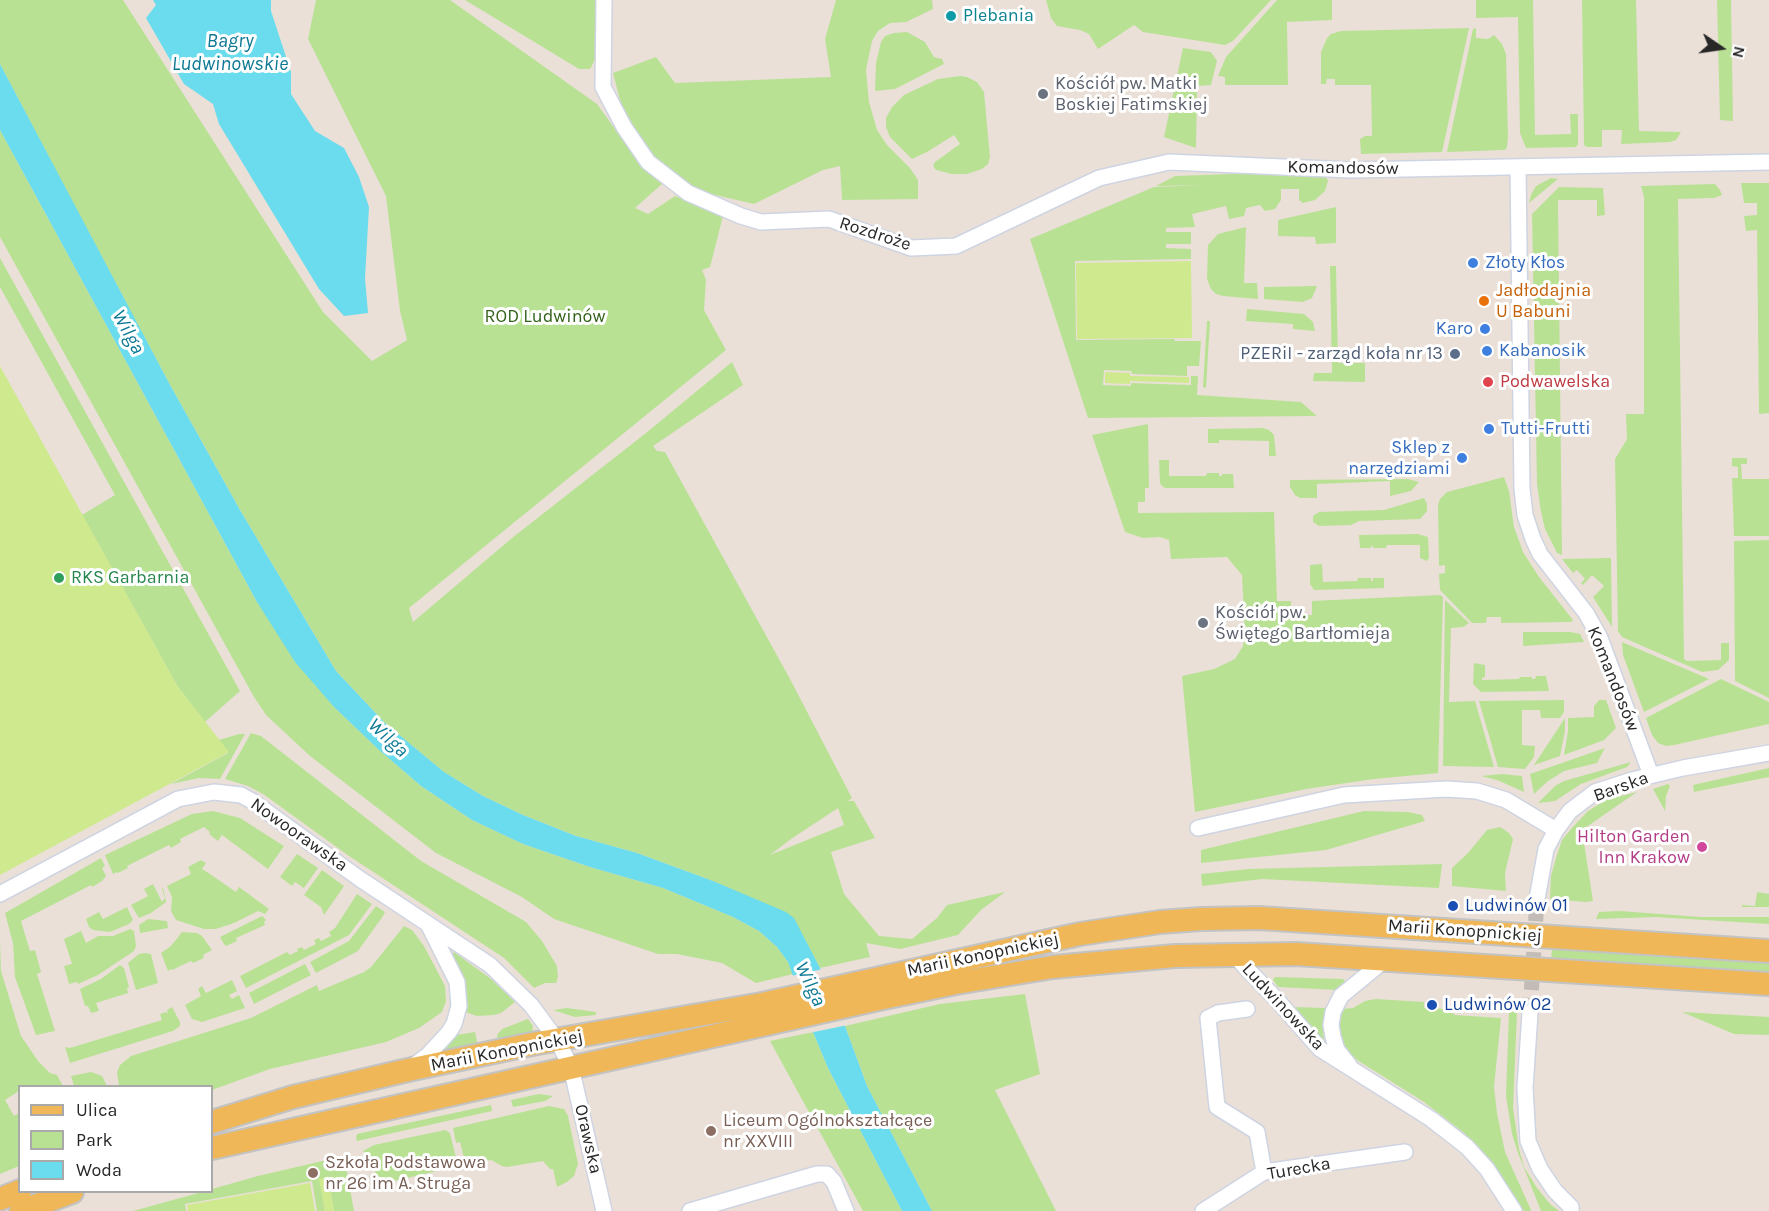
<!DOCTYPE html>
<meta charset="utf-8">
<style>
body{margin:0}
#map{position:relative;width:1769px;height:1211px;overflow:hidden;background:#eae0d8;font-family:Karla,sans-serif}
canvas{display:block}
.legend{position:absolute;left:18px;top:1085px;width:195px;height:108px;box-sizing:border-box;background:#fff;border:2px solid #a9a9a9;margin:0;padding:8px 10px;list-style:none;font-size:18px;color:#272727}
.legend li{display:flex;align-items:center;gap:12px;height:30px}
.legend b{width:30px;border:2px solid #a9a9a9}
.north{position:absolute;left:1691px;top:18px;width:60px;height:60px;-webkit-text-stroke:4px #fff;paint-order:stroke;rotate:103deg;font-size:16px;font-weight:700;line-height:24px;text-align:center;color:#272727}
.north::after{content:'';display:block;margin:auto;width:21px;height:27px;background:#272727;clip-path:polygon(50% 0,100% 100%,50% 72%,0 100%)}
</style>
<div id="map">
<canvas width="1769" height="1211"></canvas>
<ul class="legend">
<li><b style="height:8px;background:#efb758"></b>Ulica</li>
<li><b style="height:16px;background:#b9e194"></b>Park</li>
<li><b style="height:16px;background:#6adced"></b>Woda</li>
</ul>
<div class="north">N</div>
</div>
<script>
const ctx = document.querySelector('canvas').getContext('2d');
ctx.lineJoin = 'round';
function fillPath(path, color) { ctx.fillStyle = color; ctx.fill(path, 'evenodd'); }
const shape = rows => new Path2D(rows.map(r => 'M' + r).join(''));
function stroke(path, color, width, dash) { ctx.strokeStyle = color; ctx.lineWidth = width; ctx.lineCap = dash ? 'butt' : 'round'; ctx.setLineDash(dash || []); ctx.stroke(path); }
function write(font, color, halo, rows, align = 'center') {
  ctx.font = font + ' Karla,sans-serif'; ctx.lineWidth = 6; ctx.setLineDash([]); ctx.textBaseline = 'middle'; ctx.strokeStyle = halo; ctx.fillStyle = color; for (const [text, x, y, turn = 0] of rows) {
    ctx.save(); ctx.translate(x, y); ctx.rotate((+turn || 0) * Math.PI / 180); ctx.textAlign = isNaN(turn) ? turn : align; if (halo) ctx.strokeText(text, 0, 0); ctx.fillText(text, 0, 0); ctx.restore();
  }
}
fillPath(shape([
 [0,0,123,0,323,312,372,361,407,340,400,311,386,196,308,39,316,0,450,0,597,104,643,168,662,184,635,208,648,214,675,196,723,216,710,267,702,270,706,280,704,310,726,350,409,608,413,622,512,538,646,433,732,362,743,385,653,446,657,451,665,452,790,679,852,798,848,801,854,801,875,838,831,852,844,894,879,936,912,939,937,918,947,905,1005,892,981,910,958,935,900,949,866,943,870,957,820,968,794,919,713,881,637,853,576,836,523,815,483,796,444,772,385,723,336,671,240,510,169,383,72,201,0,64],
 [838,808,844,825,770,855,791,839],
 [465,0,598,0,596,58,590,69,579,69],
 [836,0,932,0,933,9,906,22,890,23,878,31,872,41,866,70,869,102,877,130,887,145,910,168,918,180,918,199,842,200,840,166,823,170,754,204,711,194,688,185,668,170,645,146,621,104,613,73,656,57,675,83,831,77,825,39],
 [1046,0,1271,0,1233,41,1225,45,1143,32,1134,25,1098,49,1089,34,1080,30,1057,26,1051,18],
 [1277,0,1332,0,1332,20,1287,22,1288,85,1225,85,1225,77,1218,76,1226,57],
 [1476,0,1533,0,1535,135,1571,134,1570,114,1578,114,1578,144,1576,147,1526,148,1520,133,1518,17,1476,18],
 [1582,0,1636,0,1639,131,1681,132,1676,140,1670,142,1621,144,1622,130,1602,130,1602,147,1587,147,1584,145],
 [1717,0,1731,0,1733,121,1720,120],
 [1469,28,1442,152,1361,154,1360,139,1365,136,1372,136,1371,85,1335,85,1335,79,1327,79,1326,84,1321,84,1321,52,1327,38,1331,34,1341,31],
 [1476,28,1476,38,1488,39,1494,35,1502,44,1506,54,1508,137,1507,147,1505,150,1447,152,1473,29],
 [907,32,925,42,934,57,942,59,944,64,895,89,875,91,876,63,881,42,885,36,894,33],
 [1183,48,1211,52,1217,61,1211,85,1197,86,1196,148,1164,137],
 [960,76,967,77,977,82,984,92,990,157,988,164,982,169,967,174,952,174,936,170,933,166,935,162,960,144,954,135,927,152,912,159,890,137,886,127,886,118,892,107,904,95,938,79],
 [0,130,257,602,334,707,378,749,421,786,472,820,523,844,590,867,663,888,733,917,759,931,777,947,788,962,793,974,756,983,722,963,677,954,658,954,554,919,522,897,436,853,310,756,266,715,254,697,0,237],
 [1317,171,1325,175,1328,181,1325,191,1315,200,1303,203,1299,200,1299,189,1281,189,1281,200,1275,209,1265,211,1260,205,1246,208,1244,216,1229,219,1226,206,1192,214,1195,227,1166,228,1166,232,1191,232,1191,244,1166,244,1166,248,1191,249,1191,259,1075,261,1076,340,1174,339,1175,341,1201,341,1199,366,1187,366,1187,376,1132,374,1131,371,1104,370,1103,385,1131,386,1131,383,1191,385,1191,376,1198,376,1197,395,1301,402,1317,416,1088,418,1030,239,1154,187,1205,185,1156,186,1175,176],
 [1551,178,1558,179,1529,203,1531,195,1536,186],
 [1741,183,1769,183,1769,413,1759,414,1757,230,1746,231,1744,216,1757,215,1757,203,1744,203],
 [1715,184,1720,190,1722,195,1714,198,1678,199,1684,659,1687,661,1721,660,1721,643,1729,643,1729,660,1718,670,1702,672,1622,637,1618,631,1615,459,1627,439,1626,414,1644,414,1644,197,1641,186],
 [1559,187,1603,188,1605,215,1597,216,1597,200,1558,200,1562,555,1557,553,1545,529,1541,512,1537,484,1532,214],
 [1336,207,1336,243,1316,244,1315,237,1278,236,1278,220],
 [1246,227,1244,283,1257,283,1258,299,1223,296,1216,294,1211,289,1207,279,1208,245,1218,234],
 [0,258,240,691,205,722,178,687,82,515,115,495,0,287],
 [1330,266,1336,266,1338,363,1365,363,1365,382,1313,381,1314,373,1332,373],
 [1317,286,1312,298,1303,302,1264,299,1264,287],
 [1247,309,1304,314,1313,322,1315,331,1293,329,1293,324,1246,321],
 [1207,321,1210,321,1206,388,1203,387],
 [1148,424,1149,488,1145,488,1145,502,1138,502,1138,513,1274,512,1277,601,1291,601,1291,615,1312,615,1312,601,1440,595,1443,597,1438,773,1374,779,1306,789,1195,812,1182,676,1214,669,1235,659,1243,646,1245,634,1242,575,1227,557,1171,559,1169,540,1160,537,1143,538,1125,532,1092,435],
 [1263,428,1269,430,1274,435,1276,456,1269,456,1269,441,1219,440,1219,443,1208,443,1208,429],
 [1732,458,1747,458,1747,464,1741,464,1742,479,1769,479,1769,536,1734,536,1732,478,1738,478,1738,467,1732,466],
 [1159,460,1169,460,1169,476,1206,476,1207,473,1219,473,1219,476,1222,476,1222,474,1233,474,1234,488,1165,488,1161,485,1160,482],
 [1504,477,1509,491,1514,527,1523,552,1539,577,1573,620,1571,622,1501,623,1501,617,1487,617,1486,623,1472,623,1440,590,1439,574,1445,573,1445,565,1439,566,1438,505,1440,499,1447,492],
 [1408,479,1419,482,1411,491,1390,496,1390,481,1317,484,1317,498,1300,498,1295,495,1290,487,1290,480],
 [1424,498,1427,504,1427,511,1420,519,1359,521,1351,525,1319,526,1313,522,1313,516,1319,512,1384,510],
 [1418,534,1428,537,1429,558,1427,561,1420,558,1420,545,1387,545,1386,548,1373,548,1373,545,1370,548,1360,548,1359,535],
 [1769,540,1769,698,1735,681,1734,541],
 [1611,558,1612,627,1593,597,1604,586,1592,575,1583,585,1581,583,1585,579,1577,570,1573,573,1562,559],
 [1322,564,1323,582,1357,581,1358,578,1371,578,1371,581,1373,581,1373,578,1384,578,1384,588,1314,590,1310,584,1310,565],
 [1445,600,1469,623,1463,627,1451,628,1449,702,1475,701,1494,767,1443,766],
 [1523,632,1571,632,1580,634,1584,642,1523,646],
 [1622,642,1709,679,1644,712,1623,655],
 [1474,663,1485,665,1485,677,1482,678,1482,680,1519,679,1520,677,1532,677,1532,679,1535,679,1536,676,1546,676,1549,691,1481,692,1473,684],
 [1721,679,1769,702,1769,724,1674,745,1666,746,1658,743,1652,735,1646,718],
 [1564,700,1564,712,1560,718,1541,718,1540,710,1522,710,1522,745,1535,746,1534,757,1525,769,1498,767,1479,701],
 [1599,700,1606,700,1616,728,1604,740,1564,755,1568,731,1568,718,1594,717,1594,706],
 [1565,718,1565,731,1560,756,1534,765],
 [251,733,261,736,421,861,526,922,542,941,557,966,558,977,556,983,545,983,534,988,504,958,349,856,263,794,248,786,225,779],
 [239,734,245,734,220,779,199,778,171,784,228,753,219,740],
 [1605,748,1597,763,1564,771,1548,781,1534,794,1530,774],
 [1631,762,1627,767,1581,784,1555,801,1538,803,1555,786,1564,781],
 [1769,768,1769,777,1694,792,1693,785],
 [1502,774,1522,776,1524,792,1497,780,1481,776],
 [1668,784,1670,786,1666,796,1665,811,1653,789],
 [1637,792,1582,830,1593,901,1586,902,1550,899,1551,876,1556,858,1562,840,1572,828,1588,811,1606,800],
 [213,811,240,818,284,846,268,869,222,835,218,841,209,834,210,832,204,827,180,839,181,842,171,848,169,845,127,866,128,868,118,873,117,872,113,874,105,855,192,814],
 [1364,811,1408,812,1422,815,1425,821,1326,850,1201,863,1201,850],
 [1500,827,1509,833,1513,839,1505,873,1506,891,1452,886,1452,868,1468,853,1487,830],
 [297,854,318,868,304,888,295,882,292,886,280,877],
 [101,858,105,866,102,868,106,876,102,881,92,887,91,885,21,921,30,951,35,950,41,972,37,974,55,1031,36,1035,15,977,13,943,5,913],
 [201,860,206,863,202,869,207,872,236,892,239,887,269,909,265,914,258,911,234,923,216,929,204,929,176,920,171,911,172,897,167,886,191,874,188,867],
 [1442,864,1439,888,1262,879,1202,886,1201,874,1249,869],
 [322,870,344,886,324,915,321,907,304,895],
 [153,884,162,902,165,898,162,889,163,888,165,896,166,902,151,913,139,918,131,905,148,896,144,889],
 [1757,892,1769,894,1769,907,1742,907,1742,905,1755,906],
 [357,894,372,904,349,935,246,988,240,976,287,952,290,955,298,951,297,949,302,947,304,950,316,944,314,940,319,938,321,941,331,936,329,932,335,928],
 [376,906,385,912,383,916,358,951,316,973,310,962,349,941],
 [127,907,133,920,129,924,110,932,93,930,89,927,86,919,99,912,103,919],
 [1620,911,1700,917,1769,917,1769,924,1656,917,1596,919,1599,912],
 [262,916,266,920,264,922,265,925,236,938,237,941,226,946,224,944,220,937],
 [148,919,167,921,168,928,140,933,139,925],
 [404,926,412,930,424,946,445,986,446,1001,442,1012,419,1028,386,1042,270,1069,212,1090,212,1086,119,1086,117,1072,120,1065,131,1056,251,1018,317,985,319,991,364,972,371,967],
 [130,929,134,931,136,946,134,951,98,975,78,984,77,982,69,984,64,966,72,964,64,939,81,931,86,943,98,936,113,936],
 [182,932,197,933,202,936,212,950,203,955,204,958,193,963,191,961,172,970,171,969,168,971,161,953,171,946],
 [0,942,1,971,21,1036,38,1061,50,1073,57,1075,63,1086,20,1086,19,1091,5,1100,14,1116,19,1113,19,1166,0,1174],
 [1552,948,1769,963,1769,975,1551,961],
 [454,952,491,979,515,1002,501,1013,494,1015,477,1016,465,1012,466,987,460,970,452,955],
 [145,953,151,954,158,983,136,990,128,963,139,954],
 [305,964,311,975,254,1004,249,993],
 [120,965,124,968,129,987,127,988,128,993,96,1003,99,1011,91,1013,88,1006,85,1006,80,989,101,979],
 [1275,977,1343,979,1346,982,1338,990,1278,987,1273,980],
 [232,980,237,991,229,995,232,999,239,995,245,1008,202,1022,192,1019,185,1005,201,996,198,989,202,986,206,993],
 [1025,994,1040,1074,995,1090,1056,1211,932,1211,867,1086,845,1026,940,1004],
 [1376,999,1424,1002,1424,1008,1448,1009,1455,1015,1501,1018,1494,1087,1497,1113,1505,1152,1531,1210,1530,1211,1524,1211,1494,1165,1463,1132,1424,1102,1357,1060,1341,1044,1336,1033,1340,1009,1353,1008,1365,1001],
 [172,1007,180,1022,180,1026,173,1031,70,1063,65,1047,70,1048,162,1020,160,1014,166,1012,168,1014,167,1010],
 [1292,1007,1326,1008,1323,1023,1324,1043],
 [567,1008,596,1012,596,1015,575,1017,553,1010],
 [1509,1012,1517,1012,1513,1108,1519,1149,1524,1167,1537,1188,1550,1204,1559,1211,1541,1211,1518,1153,1512,1134,1506,1096],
 [1682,1012,1769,1017,1769,1035,1734,1034],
 [528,1019,533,1026,532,1034,498,1042,497,1035,502,1029],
 [475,1032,478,1046,444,1051,456,1035],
 [813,1032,828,1068,902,1211,863,1211,770,1041],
 [91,1072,102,1076,107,1086,74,1086,71,1076],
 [539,1094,553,1096,545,1101,513,1107,511,1100],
 [491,1105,492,1111,357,1141,356,1138,357,1134],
 [549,1106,564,1109,568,1116,578,1164,574,1176,567,1182,557,1187,553,1169,550,1169,543,1161,507,1167,502,1166,491,1160,464,1165,465,1162,460,1142,456,1143,453,1128],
 [445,1130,450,1133,458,1166,390,1182,384,1181,377,1175,363,1151,374,1145],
 [344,1156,354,1211,334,1211,328,1178,320,1180,325,1211,317,1211,312,1181,185,1204,186,1211,133,1211,202,1192,212,1192,212,1189,258,1176]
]), '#b9e194');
fillPath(shape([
 [1191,261,1192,338,1077,339,1076,263],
 [0,366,178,687,229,752,0,875],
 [1105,372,1130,373,1130,376,1189,377,1189,383,1130,381,1130,384,1105,383],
 [328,1178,334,1211,325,1211,319,1179],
 [310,1183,315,1211,188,1211,187,1205]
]), '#cfe98f');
fillPath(shape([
 [153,0,271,0,271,11,291,72,291,94,315,131,344,148,359,177,369,207,365,278,368,313,344,316,319,289,219,124,213,104,184,84,146,18,156,5],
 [0,64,169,383,240,510,336,671,385,723,444,772,483,796,523,815,576,836,637,853,713,881,786,912,794,918,820,968,845,1026,867,1086,932,1211,902,1211,828,1068,813,1032,788,962,777,947,759,931,733,917,663,888,590,867,523,844,472,820,421,786,378,749,334,707,295,662,257,602,0,130]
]), '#6adced');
fillPath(shape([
 [823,969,848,1025,809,1033,791,976]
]), '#eae0d8');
stroke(shape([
 [1530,1013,1537,899]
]), '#c3bbb5', 15, [15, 8]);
const street = shape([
 [604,0,603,87,624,127,648,162,688,193,741,216,761,222,829,219,911,248,956,246,1099,178,1169,162,1351,170,1769,162],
 [1518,167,1522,489,1525,515,1533,539,1540,554,1586,613,1600,638,1651,775],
 [1198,828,1344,795,1446,789,1477,791,1506,800,1556,830],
 [0,894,178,799,214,792,241,795,252,801,360,879,490,965,531,1005,557,1040,571,1067,604,1211],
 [1537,899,1546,849,1556,830,1570,811,1595,792,1632,780,1683,768,1769,753],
 [1233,954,1277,1000,1320,1049,1431,1119,1467,1147,1487,1169,1514,1211],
 [1247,1009,1218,1013,1208,1018,1217,1107,1257,1132,1264,1172],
 [1530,1013,1525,1088,1528,1141,1540,1169,1555,1191,1571,1207,1571,1211],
 [1349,1065,1337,1050,1333,1037,1331,1025,1333,1012,1341,996,1386,959],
 [413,1066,428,1055,449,1032,454,1024,459,1006,457,982,429,926],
 [690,1211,817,1174,827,1174,834,1182,846,1211],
 [1203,1211,1264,1172,1405,1152]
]);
const primary = shape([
 [212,1122,293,1097,408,1070,532,1044,762,1004,1080,934,1160,922,1201,919,1259,918,1769,951],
 [212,1148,883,998,956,983,1053,967,1175,956,1296,954,1769,984],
 [0,1199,20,1191],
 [21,1211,72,1192]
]);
stroke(street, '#ced4e1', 18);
stroke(primary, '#c3c3c3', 26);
stroke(street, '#fff', 15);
stroke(primary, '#efb758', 22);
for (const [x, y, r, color] of [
 [951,16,6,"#0f9aa8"],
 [1043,94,6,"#6b7280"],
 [1473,263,6,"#3f7fe0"],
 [1484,301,6,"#e8710a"],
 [1485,329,6,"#3f7fe0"],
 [1487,351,6,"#3f7fe0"],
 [1455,354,6,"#5c6f8a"],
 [1488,382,6,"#e0444e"],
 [1489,429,6,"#3f7fe0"],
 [1462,458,6,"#3f7fe0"],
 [59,578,6,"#2e9e5b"],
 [1203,623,6,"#6b7280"],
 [1702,847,6,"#d1479c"],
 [1453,906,6,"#1a4fb4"],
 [1432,1005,6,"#1a4fb4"],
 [711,1131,6,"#8d6e63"],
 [313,1173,6,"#8d6e63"]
]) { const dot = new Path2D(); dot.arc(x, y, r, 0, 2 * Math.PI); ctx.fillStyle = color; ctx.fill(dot); stroke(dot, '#fff', 2); }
write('18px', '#0d838f', '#fff', [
 ["Plebania",963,16]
], 'left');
write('18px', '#5b616d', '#fff', [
 ["Kościół pw. Matki",1055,84],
 ["Boskiej Fatimskiej",1055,105],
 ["Kościół pw.",1215,613],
 ["Świętego Bartłomieja",1215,634]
], 'left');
write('18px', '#272727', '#fff', [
 ["Komandosów",1343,168,1],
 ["Rozdroże",875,234,18],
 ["Komandosów",1613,679,68],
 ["Barska",1621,787,-20],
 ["Nowoorawska",299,835,35],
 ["Marii Konopnickiej",1465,931,4],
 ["Marii Konopnickiej",983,955,-12],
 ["Ludwinowska",1283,1007,47],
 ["Marii Konopnickiej",507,1051,-11],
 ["Orawska",588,1139,77],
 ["Turecka",1299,1169,-10]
]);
write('18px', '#366cbe', '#fff', [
 ["Złoty Kłos",1485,263],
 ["Karo",1473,329,"right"],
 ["Kabanosik",1499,351],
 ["Tutti-Frutti",1501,429],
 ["Sklep z",1450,448,"right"],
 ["narzędziami",1450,469,"right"]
], 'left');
write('18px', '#c56008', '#fff', [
 ["Jadłodajnia",1496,291],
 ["U Babuni",1496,312]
], 'left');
write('18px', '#326219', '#fff', [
 ["ROD Ludwinów",545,317]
]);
write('18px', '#4e5e75', '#fff', [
 ["PZERiI - zarząd koła nr 13",1443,354]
], 'right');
write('18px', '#be3a42', '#fff', [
 ["Podwawelska",1500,382]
], 'left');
write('18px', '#27864d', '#fff', [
 ["RKS Garbarnia",71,578]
], 'left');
write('18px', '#b23c85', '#fff', [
 ["Hilton Garden",1690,837],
 ["Inn Krakow",1690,858]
], 'right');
write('18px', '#164399', '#fff', [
 ["Ludwinów 01",1465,906],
 ["Ludwinów 02",1444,1005]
], 'left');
write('18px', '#785e54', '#fff', [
 ["Liceum Ogólnokształcące",723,1121],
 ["nr XXVIII",723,1142],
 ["Szkoła Podstawowa",325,1163],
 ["nr 26 im A. Struga",325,1184]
], 'left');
write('italic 20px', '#0d7995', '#fff', [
 ["Bagry",230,41],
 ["Ludwinowskie",230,64],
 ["Wilga",128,332,62],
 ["Wilga",388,738,43],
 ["Wilga",810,984,65]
]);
</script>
